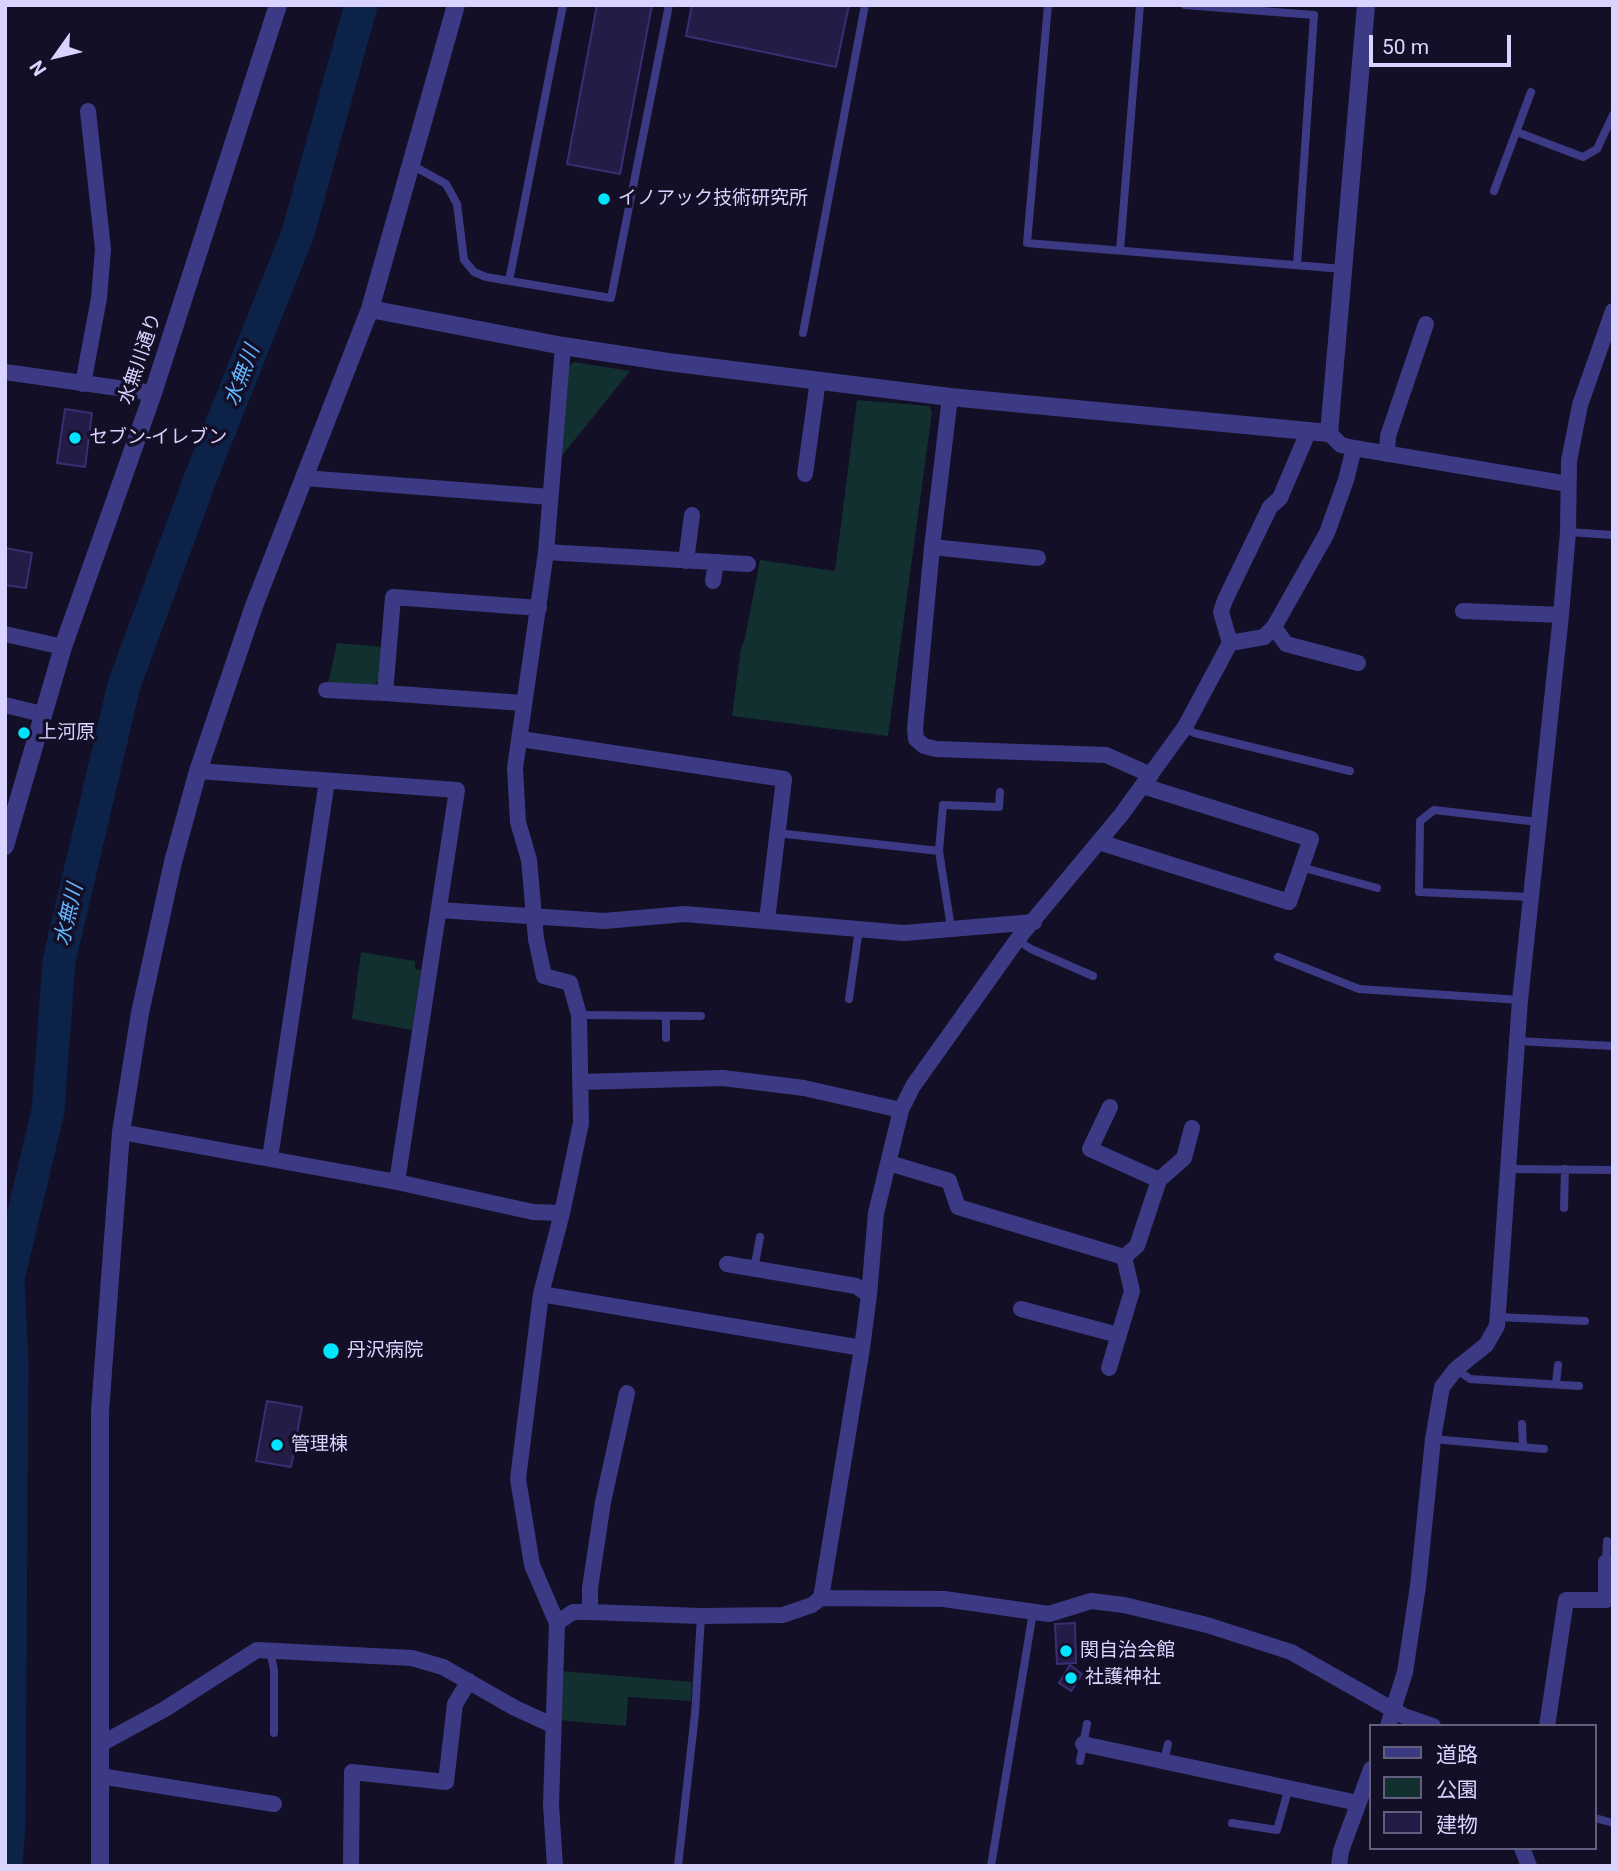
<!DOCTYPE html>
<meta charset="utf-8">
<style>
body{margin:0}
#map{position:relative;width:1618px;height:1871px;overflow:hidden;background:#130f26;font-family:Roboto,"Noto Sans JP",sans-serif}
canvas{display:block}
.frame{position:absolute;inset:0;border:7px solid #d9d4ff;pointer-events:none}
.legend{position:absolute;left:1369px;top:1724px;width:228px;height:126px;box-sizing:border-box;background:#130f26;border:2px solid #625e7d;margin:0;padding:9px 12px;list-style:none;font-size:21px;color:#d9d4ff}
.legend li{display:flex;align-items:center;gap:14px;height:35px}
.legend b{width:35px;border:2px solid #625e7d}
.north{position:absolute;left:21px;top:21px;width:70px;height:70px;-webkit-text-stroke:5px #130f26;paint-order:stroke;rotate:236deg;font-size:19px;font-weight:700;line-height:28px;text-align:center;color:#d9d4ff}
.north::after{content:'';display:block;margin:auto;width:24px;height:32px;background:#d9d4ff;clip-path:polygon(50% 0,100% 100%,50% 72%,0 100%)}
.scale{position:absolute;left:1369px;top:35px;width:142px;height:32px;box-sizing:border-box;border:4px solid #d9d4ff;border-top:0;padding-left:9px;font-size:21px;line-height:24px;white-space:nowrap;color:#d9d4ff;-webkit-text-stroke:5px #130f26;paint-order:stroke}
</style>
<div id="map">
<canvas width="1618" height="1871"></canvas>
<div class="frame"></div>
<ul class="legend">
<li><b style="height:9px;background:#3d3a85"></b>道路</li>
<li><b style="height:19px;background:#12302f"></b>公園</li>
<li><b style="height:19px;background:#241b47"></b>建物</li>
</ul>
<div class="north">N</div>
<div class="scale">50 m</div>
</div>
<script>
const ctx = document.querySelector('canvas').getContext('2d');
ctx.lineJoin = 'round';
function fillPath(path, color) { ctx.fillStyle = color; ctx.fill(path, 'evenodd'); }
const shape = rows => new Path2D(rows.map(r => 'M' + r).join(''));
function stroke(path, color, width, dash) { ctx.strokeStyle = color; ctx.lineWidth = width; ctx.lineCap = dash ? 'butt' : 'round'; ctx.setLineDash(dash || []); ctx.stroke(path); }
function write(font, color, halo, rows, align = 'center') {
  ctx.font = font + ' Roboto,"Noto Sans JP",sans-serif'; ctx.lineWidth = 7; ctx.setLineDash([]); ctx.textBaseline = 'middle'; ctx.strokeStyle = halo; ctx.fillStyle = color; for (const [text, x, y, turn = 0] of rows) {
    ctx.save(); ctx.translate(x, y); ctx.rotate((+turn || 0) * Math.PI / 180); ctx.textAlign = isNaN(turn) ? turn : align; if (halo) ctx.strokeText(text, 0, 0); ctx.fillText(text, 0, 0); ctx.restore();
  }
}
fillPath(shape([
 [574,362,630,371,560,458,568,367],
 [857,400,929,406,932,412,888,736,732,716,741,648,745,638,760,560,835,571],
 [337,643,382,647,380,680,372,687,328,684],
 [361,952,415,961,415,969,421,970,412,1030,352,1019],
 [561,1671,692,1682,691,1701,628,1697,626,1726,558,1720]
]), '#12302f');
stroke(shape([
 [6,1866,9,1824,12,1363,8,1279,48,1111,59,961,124,685,202,474,298,233,361,5]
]), '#0c2248', 33);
const building = shape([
 [597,5,652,5,620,174,567,164,597,5],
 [692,5,849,5,836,67,686,36,692,5],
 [65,409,92,413,85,467,57,463,65,409],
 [5,548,32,553,26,588,5,585,5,548],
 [267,1401,302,1407,291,1467,256,1461,267,1401],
 [1075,1623,1076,1663,1057,1664,1055,1624,1075,1623],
 [1070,1665,1082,1674,1071,1691,1059,1683,1070,1665]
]);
fillPath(building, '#241b47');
stroke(building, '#3b2d73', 2);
stroke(shape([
 [1048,5,1027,243,1343,269],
 [1185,5,1314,15,1297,265],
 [1517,132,1583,157,1597,149,1613,115],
 [410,164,446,184,457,204,464,260,474,272,486,277,611,298,669,5],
 [1494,191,1531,92],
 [1120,250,1140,5],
 [509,281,563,5],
 [803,333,865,5],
 [1568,532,1613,535],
 [1185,727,1194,733,1350,771],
 [777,833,939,851],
 [1301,867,1377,888],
 [1531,897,1419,892,1420,821,1434,810,1538,822],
 [951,928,939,851,943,805,999,807,1000,792],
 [1017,940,1031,949,1093,976],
 [1278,957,1359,989,1520,1000],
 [849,999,859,929],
 [579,1015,701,1016],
 [666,1038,666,1016],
 [1517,1041,1613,1046],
 [1508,1169,1613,1170],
 [1564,1208,1565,1169],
 [754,1269,760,1237],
 [1498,1317,1585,1321],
 [1456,1369,1470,1379,1579,1386],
 [1556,1384,1558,1365],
 [1522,1424,1523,1447],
 [1433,1439,1544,1449],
 [1606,1562,1607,1541],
 [270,1650,274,1670,274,1733],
 [1080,1761,1087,1724],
 [1164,1761,1168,1744],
 [1595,1818,1613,1823],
 [1232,1823,1277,1830,1289,1787],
 [678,1866,695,1714,701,1616],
 [991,1866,1033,1612]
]), '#3d3a85', 8);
stroke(shape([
 [5,372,153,393],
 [83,384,99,298,103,249,88,111],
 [950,397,932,547,915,729,916,739,924,746,936,749,1106,755,1151,775],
 [1329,433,1341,445,1354,448,1568,484],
 [1387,454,1388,436,1426,324],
 [805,474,818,380],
 [304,478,550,497],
 [932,547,1038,558],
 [546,552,748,564],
 [686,561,692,515],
 [713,581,716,562],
 [1463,611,1561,615],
 [1274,627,1286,644,1358,663],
 [5,634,63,647],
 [1230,643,1264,637,1274,627,1327,533,1346,480,1354,448],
 [326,690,385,693],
 [523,703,385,693,393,597,539,608],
 [5,705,42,714],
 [521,739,784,779,767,920],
 [198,771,457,790,397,1182],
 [1099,842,1289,902,1311,839,1143,786],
 [439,910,604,921,685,914,904,933,1034,922],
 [580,1082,723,1078,804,1088,901,1110],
 [1110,1107,1090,1149,1159,1180],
 [121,1132,397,1182,533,1212,562,1213],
 [270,1158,327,781],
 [889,1163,949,1181,958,1207,1124,1257],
 [1124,1257,1137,1246,1159,1180,1184,1158,1192,1128],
 [727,1264,856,1286,869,1295],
 [541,1294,862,1348],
 [1021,1309,1118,1335],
 [1109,1368,1132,1291,1124,1257],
 [821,1598,944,1599,1049,1614,1091,1601,1124,1605,1207,1625,1291,1652,1404,1716,1433,1726],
 [590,1612,590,1588,603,1502,627,1393],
 [557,1623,573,1612,590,1612,701,1616,783,1615,812,1605,821,1598,862,1348,869,1295,876,1213,901,1110,913,1086,1017,940,1121,815,1185,727,1230,643,1221,612,1225,600,1270,507,1280,498,1309,430],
 [1388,1726,1405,1672,1418,1586,1433,1439,1442,1387,1456,1369,1486,1345,1497,1326,1520,1000,1561,615,1568,532,1569,461,1580,405,1613,311],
 [1547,1726,1566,1600,1606,1600,1606,1562,1613,1562],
 [1083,1744,1358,1803],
 [99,1745,165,1709,257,1650,412,1658,443,1667,515,1708,552,1725],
 [100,1776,274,1804],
 [1522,1848,1529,1866],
 [351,1866,352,1772,446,1782,455,1704,469,1681],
 [555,1866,551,1805,557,1623,532,1565,518,1479,541,1294,562,1213,581,1123,579,1015,570,983,544,976,536,939,529,860,518,822,515,768,546,552,563,346],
 [1339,1866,1341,1851,1371,1769]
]), '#3d3a85', 16);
stroke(shape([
 [370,309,563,346,668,362,950,397,1329,433,1366,5],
 [5,846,63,647,153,393,278,5],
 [100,1866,100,1411,121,1132,140,1013,173,862,198,771,254,606,370,309,456,5]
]), '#3d3a85', 18);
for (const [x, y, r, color] of [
 [604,199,7,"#00e5ff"],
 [75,438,7,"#00e5ff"],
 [24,733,7,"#00e5ff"],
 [331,1351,9,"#00e5ff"],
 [277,1445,7,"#00e5ff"],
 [1066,1651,7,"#00e5ff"],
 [1071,1678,7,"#00e5ff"]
]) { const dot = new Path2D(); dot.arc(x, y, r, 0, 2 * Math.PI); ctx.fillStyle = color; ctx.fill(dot); stroke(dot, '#130f26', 2.5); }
write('19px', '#d9d4ff', '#130f26', [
 ["イノアック技術研究所",618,199],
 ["セブン-イレブン",89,438],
 ["上河原",38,733],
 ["丹沢病院",347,1351],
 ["管理棟",291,1445],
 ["関自治会館",1080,1651],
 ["社護神社",1085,1678]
], 'left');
write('19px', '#d9d4ff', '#130f26', [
 ["水無川通り",141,359,-71]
]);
write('italic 21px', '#62b6ff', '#130f26', [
 ["水無川",243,376,-69],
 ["水無川",70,915,-77]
]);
</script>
